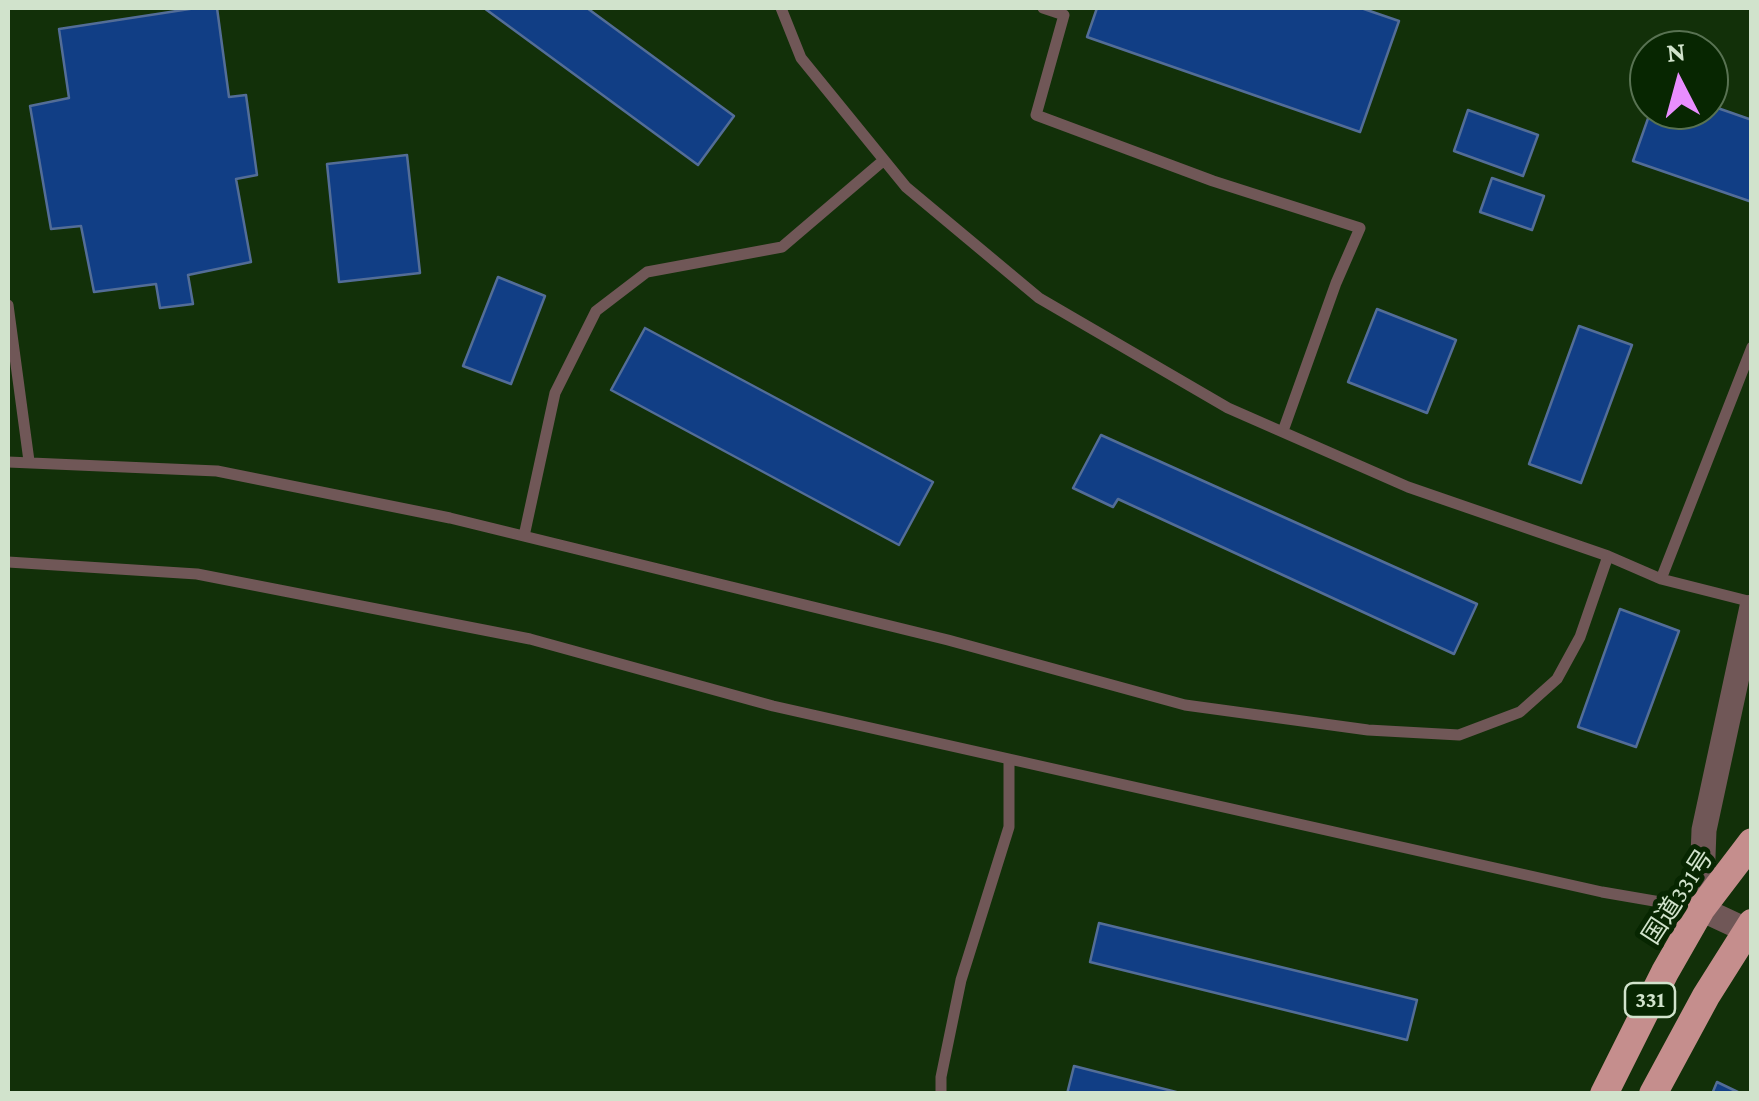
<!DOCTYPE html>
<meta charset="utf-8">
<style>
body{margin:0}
#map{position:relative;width:1759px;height:1101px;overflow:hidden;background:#123009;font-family:"Crimson Pro",serif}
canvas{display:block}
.frame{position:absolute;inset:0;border:10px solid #d1e3cc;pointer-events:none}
.north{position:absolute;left:1629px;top:30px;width:100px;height:100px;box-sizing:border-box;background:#072601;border:2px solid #587252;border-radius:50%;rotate:354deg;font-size:28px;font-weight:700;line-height:40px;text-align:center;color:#d1e3cc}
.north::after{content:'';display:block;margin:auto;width:35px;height:45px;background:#e98efe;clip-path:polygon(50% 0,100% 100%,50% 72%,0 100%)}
</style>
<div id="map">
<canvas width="1759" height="1101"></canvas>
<div class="frame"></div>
<div class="north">N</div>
</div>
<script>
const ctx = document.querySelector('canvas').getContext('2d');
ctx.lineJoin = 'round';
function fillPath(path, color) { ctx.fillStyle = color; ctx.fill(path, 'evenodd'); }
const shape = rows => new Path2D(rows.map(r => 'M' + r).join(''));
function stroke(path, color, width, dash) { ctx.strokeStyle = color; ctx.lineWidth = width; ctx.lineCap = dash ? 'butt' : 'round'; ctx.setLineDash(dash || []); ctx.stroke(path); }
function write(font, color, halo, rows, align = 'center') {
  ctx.font = font + ' "Crimson Pro","Noto Sans JP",serif'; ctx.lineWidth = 10; ctx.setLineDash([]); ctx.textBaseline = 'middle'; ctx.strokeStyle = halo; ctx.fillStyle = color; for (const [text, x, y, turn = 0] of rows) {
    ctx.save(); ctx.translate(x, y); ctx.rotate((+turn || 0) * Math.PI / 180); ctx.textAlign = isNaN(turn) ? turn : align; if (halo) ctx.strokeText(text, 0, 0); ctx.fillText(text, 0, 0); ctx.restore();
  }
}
const building = shape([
 [196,8,217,8,229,97,246,95,257,175,236,179,251,262,188,275,193,304,160,308,156,284,94,292,81,226,51,229,30,106,69,98,59,29,196,8],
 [484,8,587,8,734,116,698,165,484,8],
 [1097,8,1361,8,1399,21,1360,132,1087,37,1097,8],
 [1709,105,1752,120,1752,202,1633,161,1651,110,1709,110,1709,105],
 [1468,110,1538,135,1523,176,1454,151,1468,110],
 [407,155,420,273,339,282,327,164,407,155],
 [1492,178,1544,196,1532,230,1480,212,1492,178],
 [498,277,545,296,511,384,463,366,498,277],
 [1377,309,1456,340,1427,413,1348,382,1377,309],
 [1579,326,1632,345,1581,483,1529,464,1579,326],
 [645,328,933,482,899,545,611,390,645,328],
 [1101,435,1477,604,1454,654,1118,499,1113,507,1073,488,1101,435],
 [1620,609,1679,631,1636,747,1578,727,1620,609],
 [1099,923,1417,1000,1407,1040,1090,962,1099,923],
 [1074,1066,1184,1094,1067,1094,1074,1066],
 [1717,1082,1742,1094,1712,1094,1717,1082]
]);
fillPath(building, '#113e85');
stroke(building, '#536d97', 2.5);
stroke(shape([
 [781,8,801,58,906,187,1039,298,1228,408,1408,487,1608,556,1661,579,1752,602],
 [1043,8,1064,15,1036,115,1213,181,1360,228,1336,283,1283,431],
 [8,305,29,461],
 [8,462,217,471,450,518,948,640,1185,705,1368,730,1459,735,1520,712,1557,679,1580,637,1608,556],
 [524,536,555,393,596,311,647,272,782,247,884,160],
 [8,562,197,574,530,639,773,706,1602,892,1701,909],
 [1661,579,1752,347],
 [941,1094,941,1077,961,980,1009,827,1009,759]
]), '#705757', 11);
stroke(shape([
 [1746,930,1701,909,1704,830,1752,607]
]), '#705757', 25);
stroke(shape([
 [1604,1094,1665,972,1701,909,1752,842],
 [1653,1094,1706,996,1752,923]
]), '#c58e8d', 28);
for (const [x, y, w] of [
 [1650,1000,50]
]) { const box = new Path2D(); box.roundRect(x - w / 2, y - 17, w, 34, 8); ctx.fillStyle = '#072601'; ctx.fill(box); stroke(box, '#d1e3cc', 2.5); }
write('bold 22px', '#d1e3cc', null, [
 ["331",1650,1000]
]);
write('25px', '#d1e3cc', '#072601', [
 ["国道331号",1678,897,-57]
]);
</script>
